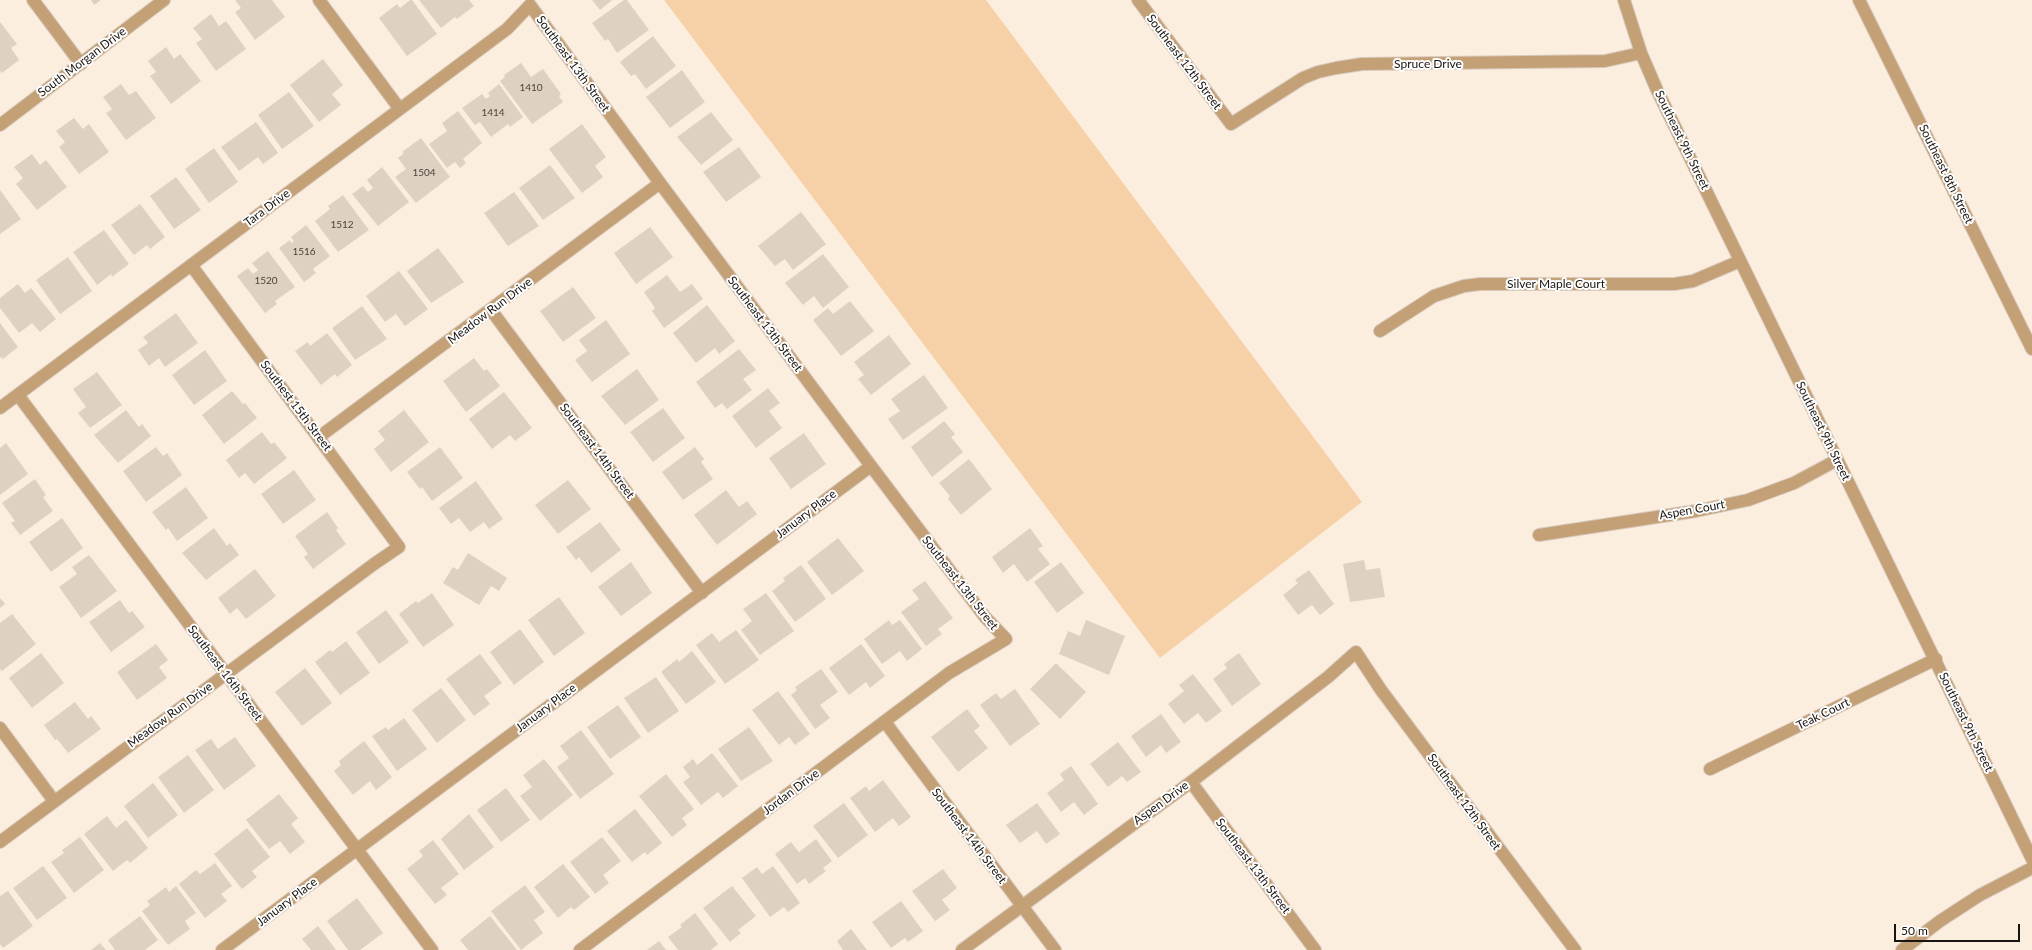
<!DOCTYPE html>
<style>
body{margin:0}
#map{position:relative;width:2032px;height:950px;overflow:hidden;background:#fceedf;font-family:Lato,sans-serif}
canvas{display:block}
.scale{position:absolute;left:1894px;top:924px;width:126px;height:18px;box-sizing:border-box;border:2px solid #19140f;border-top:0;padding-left:5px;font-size:12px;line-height:14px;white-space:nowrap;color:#19140f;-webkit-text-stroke:3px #fefefe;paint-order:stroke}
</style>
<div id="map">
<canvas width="2032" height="950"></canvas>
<div class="scale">50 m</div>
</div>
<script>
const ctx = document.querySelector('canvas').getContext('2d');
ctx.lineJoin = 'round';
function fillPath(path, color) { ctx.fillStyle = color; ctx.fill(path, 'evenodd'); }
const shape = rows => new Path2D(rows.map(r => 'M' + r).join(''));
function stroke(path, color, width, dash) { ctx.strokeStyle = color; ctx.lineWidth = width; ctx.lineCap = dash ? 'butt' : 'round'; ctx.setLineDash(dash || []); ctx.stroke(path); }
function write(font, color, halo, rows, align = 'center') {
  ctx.font = font + ' Lato,sans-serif'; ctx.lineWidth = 4; ctx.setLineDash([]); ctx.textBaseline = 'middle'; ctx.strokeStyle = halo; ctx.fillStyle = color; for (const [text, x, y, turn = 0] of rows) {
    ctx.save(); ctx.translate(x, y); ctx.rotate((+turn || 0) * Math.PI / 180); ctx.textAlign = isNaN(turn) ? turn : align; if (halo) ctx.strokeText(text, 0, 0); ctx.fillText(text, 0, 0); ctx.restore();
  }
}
fillPath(shape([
 [664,0,986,0,1362,502,1160,658]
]), '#f6d1a8');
fillPath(shape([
 [91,0,101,0,94,5],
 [235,0,272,0,285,17,255,40,235,12,241,8],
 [410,0,412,0,437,34,407,56,379,18,397,4,400,8],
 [419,0,469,0,474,6,457,19,455,17,441,28],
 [592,0,612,0,600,10],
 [624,0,627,0,649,30,617,53,608,39,605,41,592,23],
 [211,14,219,26,226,21,246,49,216,71,196,43,202,39,193,28],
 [0,22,17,44,11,48,19,60,2,73,0,71],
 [653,36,676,66,646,89,635,74,631,76,620,62],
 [166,47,174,59,180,54,201,81,171,104,150,76,156,72,148,61],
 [323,59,343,85,332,94,341,105,319,122,290,85],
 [521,63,531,77,543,69,561,94,559,96,563,102,532,124,500,81,505,77,504,75],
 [682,70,705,102,670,128,646,97],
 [121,84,129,95,136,91,156,118,126,140,106,113,112,109,103,97],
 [499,84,523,117,510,127,508,124,491,137,480,122,475,125,462,108,482,94,486,99,490,96,488,93],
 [289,92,314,126,282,149,258,115],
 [458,111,482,143,463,159,466,163,460,168,455,162,447,168,429,144,447,131,442,123],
 [711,112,733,140,701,165,677,137],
 [74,118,83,129,89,124,109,152,79,174,59,147,65,142,56,131],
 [256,122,278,153,263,164,258,157,239,171,221,147],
 [582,124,606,157,595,166,603,177,582,193,549,149],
 [421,138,450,177,416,203,395,177,406,169,398,158,404,153,402,152],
 [739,147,761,177,726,202,703,172],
 [214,148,238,182,209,203,185,169],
 [32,154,40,165,46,160,67,187,37,210,16,184,23,178,14,167],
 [550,165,575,198,543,220,519,188],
 [382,167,409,202,378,226,352,194,363,186,368,192,373,188,367,180],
 [176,177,201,210,174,229,150,196],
 [0,190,21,219,0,234],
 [514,192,539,226,508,246,484,213],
 [343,195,369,230,338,252,315,221,330,209,328,206],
 [140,204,165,237,150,249,147,245,134,255,111,225],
 [801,212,826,244,793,270,785,259,775,266,758,246],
 [306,225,330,256,313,269,316,273,304,282,279,248,290,240,291,243,294,241,291,237],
 [650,227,673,257,636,284,614,253],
 [104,230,129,264,112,277,111,274,97,285,73,252],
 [438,248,464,282,431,303,407,271],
 [268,251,295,287,275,301,277,304,265,313,237,276,248,268,253,274,258,270,252,263],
 [823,254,849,287,823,308,814,296,803,305,785,283],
 [68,257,92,291,60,314,36,280],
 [399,271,428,309,405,326,396,314,385,322,366,296],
 [667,275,680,292,692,284,703,299,664,328,652,311,655,308,644,292],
 [18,284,25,293,31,288,56,319,40,332,32,323,19,333,0,308,0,298],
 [573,287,596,318,563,342,540,311],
 [850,301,874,331,841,356,813,320,828,308,833,314],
 [707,305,735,341,719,354,715,348,696,363,673,333],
 [362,306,387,339,355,360,332,328],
 [176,313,198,343,165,367,159,358,149,366,138,350,148,343,143,337],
 [606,320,630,354,592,382,575,360,587,351,579,340],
 [0,323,18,347,3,359,0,357],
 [327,333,352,365,337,377,335,374,321,385,295,351,308,342,310,346],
 [889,335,911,364,871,395,858,379,864,375,854,362],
 [739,349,756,370,743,379,752,390,727,409,722,403,715,408,696,382],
 [205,350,227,381,194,405,172,375],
 [474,358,484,371,487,369,500,386,466,412,443,381],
 [637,369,659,400,625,425,601,396],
 [97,372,122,405,90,428,78,413,86,407,73,389],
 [924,375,948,408,903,440,888,419,900,411,891,399],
 [768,388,780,403,769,411,782,428,756,448,732,416],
 [232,391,243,404,245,403,257,418,224,444,202,415],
 [504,392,532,428,515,441,510,435,492,449,469,419],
 [663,408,685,438,653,462,630,432],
 [126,410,139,427,142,424,151,436,118,463,94,435],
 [404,410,429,442,391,472,374,449,385,440,378,431],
 [944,421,955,434,951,437,963,452,932,477,911,447],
 [262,432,271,444,274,442,287,458,254,484,245,473,239,478,226,460],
 [804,433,826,464,791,489,769,458],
 [6,443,28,474,0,495,0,448],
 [156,447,163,456,167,453,182,475,146,502,123,471],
 [440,447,463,478,432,501,422,487,420,489,407,472],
 [695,447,704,459,701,462,713,479,683,500,662,472],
 [969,459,992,489,961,515,948,499,950,496,939,483],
 [294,470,316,500,283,524,261,494],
 [35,479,46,495,43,497,53,511,20,535,11,523,15,521,2,503],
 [568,480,591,509,558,534,535,505],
 [476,481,503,519,489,529,484,522,470,532,459,518,451,524,439,508],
 [186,487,208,518,177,541,168,528,166,530,152,512],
 [726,490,739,507,747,501,757,514,717,545,694,515],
 [327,512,338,528,336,530,346,544,313,569,304,557,308,554,295,536],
 [62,518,83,548,51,572,29,542],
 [600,522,621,550,591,573,579,557,576,560,566,547],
 [214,528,227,546,230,543,239,555,206,580,182,553],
 [1030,528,1043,546,1038,549,1050,564,1027,582,1014,564,1003,573,992,557],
 [838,538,864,571,832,595,807,562],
 [468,553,507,578,499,591,491,586,479,605,443,583,453,567,458,570],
 [89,555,117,591,81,618,59,587,77,574,72,567],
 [1364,560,1366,570,1380,568,1385,597,1350,602,1343,564],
 [631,562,652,593,621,616,598,587],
 [1061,562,1084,593,1057,613,1034,582],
 [801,565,826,599,795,622,772,591,785,581,783,578],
 [255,569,276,596,246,619,237,608,230,614,218,598],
 [1309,570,1334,604,1320,615,1312,605,1298,615,1283,595,1298,583,1295,580],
 [925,581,953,618,938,629,942,634,926,646,901,612,919,599,912,590],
 [432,593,454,625,423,647,399,614,416,601,418,603],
 [766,593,794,631,760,655,741,630,752,621,743,609],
 [559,597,585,633,554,656,528,620],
 [0,598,5,604,0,608],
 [120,600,129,613,132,611,145,627,111,652,89,622],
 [386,610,409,642,379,664,356,632],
 [12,614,36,644,2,671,0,669,0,623],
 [889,620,892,625,900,620,922,649,907,661,900,651,882,664,864,639],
 [1086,620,1125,636,1109,675,1059,654,1068,631,1080,636],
 [520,629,544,662,514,685,490,652],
 [736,630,759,660,725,684,696,645,712,633,719,642],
 [346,641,370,673,340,695,315,662,330,650,332,652],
 [156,644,168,660,159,667,167,678,137,700,117,672],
 [861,644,885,676,870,688,866,682,849,695,829,668],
 [692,651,716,682,686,704,661,672,677,659,679,662],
 [41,653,64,683,32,708,9,678],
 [1239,653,1261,684,1232,706,1213,679,1227,668,1224,664],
 [480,654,502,683,484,696,490,704,474,716,446,679],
 [1056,663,1086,692,1060,719,1030,689],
 [305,668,332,703,302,726,275,692],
 [821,669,838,692,820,705,830,718,815,729,791,695,797,690,795,687],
 [1193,674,1222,711,1206,723,1198,713,1184,724,1168,704,1184,691,1179,685],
 [656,677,679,711,648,733,624,698],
 [441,688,466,720,437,743,412,710],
 [1015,689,1040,724,1010,746,980,705,996,693,1001,699],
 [778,691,810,734,795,745,789,737,779,745,752,710],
 [75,702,88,719,91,716,101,729,68,753,57,739,55,740,44,725],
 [618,705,641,737,610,759,587,727],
 [967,709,980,726,974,731,988,748,958,772,931,737],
 [1161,714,1181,742,1166,753,1161,745,1146,757,1131,736],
 [404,718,427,749,397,771,372,736,386,727,388,730],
 [749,727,773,761,741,781,718,749],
 [581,730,614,774,580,799,557,767,569,758,560,746],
 [235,737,256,766,224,790,195,750,211,739,218,749],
 [364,741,392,777,376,790,370,781,353,795,334,771,341,765,339,761],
 [1118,742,1141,772,1127,782,1122,776,1108,787,1090,764],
 [712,753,738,786,723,798,718,792,701,805,683,782,690,777,683,767,693,759,697,765],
 [188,755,214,790,184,813,158,777],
 [544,759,573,795,540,821,520,796,532,787,523,775],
 [1071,766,1098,804,1084,815,1074,802,1061,812,1047,793,1064,780,1060,774],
 [666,774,694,809,682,818,687,825,672,837,639,796],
 [883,780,911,817,899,826,893,818,875,832,850,798,866,786,869,791],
 [153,783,178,815,148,838,124,806],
 [506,788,530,820,501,842,477,810],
 [279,794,298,818,291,824,305,842,290,854,280,841,269,849,246,820],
 [844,803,868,835,838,858,813,826],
 [1037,803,1060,834,1046,844,1037,831,1020,843,1006,825],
 [635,809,662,843,647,855,645,852,632,862,607,831],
 [469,814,494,847,464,870,441,839],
 [107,816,116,828,126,820,148,848,130,863,127,860,113,871,84,834],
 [247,828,270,857,252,871,257,877,242,889,214,854],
 [80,837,104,870,74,893,51,862,64,853,62,850],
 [602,837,621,861,603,875,609,883,595,894,570,862],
 [816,839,832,861,823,868,826,871,809,884,805,878,797,884,775,854,791,842,799,852],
 [433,840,459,874,441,888,447,895,435,904,407,869,423,856,419,851],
 [215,863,232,886,221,894,227,901,205,918,179,884,196,870,200,874],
 [563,864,590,897,574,910,571,907,558,918,534,887],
 [43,866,67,898,37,920,13,888],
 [773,866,800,903,788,912,784,907,770,917,742,878,757,867,762,874],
 [943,869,957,888,942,900,950,910,935,921,912,891],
 [525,885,545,912,534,920,543,933,521,950,491,911],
 [176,886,196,913,185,921,190,929,168,945,142,911,150,905,147,901,166,887,169,892],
 [732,886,756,916,738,930,741,933,730,942,703,908],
 [8,891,33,926,3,948,0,944,0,896],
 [357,898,383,933,360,950,348,950,327,921],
 [901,901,923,931,908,942,905,938,891,948,872,922],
 [695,913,718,944,711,950,678,950,668,937,682,927,680,925],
 [140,916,158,940,145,950,115,950,108,940],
 [490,916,517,950,468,950,460,940],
 [318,926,336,950,311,950,302,939],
 [851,929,867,950,843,950,837,941],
 [659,941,666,950,647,950],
 [100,943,106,950,91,950]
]), '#dfd1c2');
const minor = shape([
 [33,0,81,64],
 [319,0,399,108],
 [1138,0,1231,124,1303,78,1318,72,1336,68,1362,64,1605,61,1641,53],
 [1624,0,1641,53,1657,90,2032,859],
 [1859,0,2032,349],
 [0,125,164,0],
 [491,310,702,593],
 [1380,331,1434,296,1464,286,1480,284,1674,284,1693,281,1740,261],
 [18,395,432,950],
 [0,408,507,29,530,5,660,183,871,466,985,617,1006,639,949,673,580,950],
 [319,437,660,183],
 [1539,535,1696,511,1748,500,1794,483,1837,460],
 [885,722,1055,950],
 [0,728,54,801],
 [1710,769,1936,659],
 [1191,782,1315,950],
 [0,842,374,564,399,547,191,265],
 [222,950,871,466],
 [962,950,1191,782,1328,677,1356,652,1381,690,1575,950],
 [1902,950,1940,921,1980,895,2032,868]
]);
stroke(minor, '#d8cbbe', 14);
stroke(minor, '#c4a077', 12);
write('10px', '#4a433c', null, [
 ["1410",531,88],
 ["1414",493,113],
 ["1504",424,173],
 ["1512",342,225],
 ["1516",304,252],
 ["1520",266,281]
]);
write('12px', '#19140f', '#fefefe', [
 ["South Morgan Drive",82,62,-37],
 ["Southeast 12th Street",1184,62,53],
 ["Southeast 13th Street",573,64,54],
 ["Spruce Drive",1428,64],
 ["Southeast 9th Street",1682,140,64],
 ["Southeast 8th Street",1946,174,64],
 ["Tara Drive",267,208,-37],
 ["Silver Maple Court",1556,284],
 ["Meadow Run Drive",490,311,-37],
 ["Southeast 13th Street",765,324,53],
 ["Southest 15th Street",296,406,53],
 ["Southeast 9th Street",1823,431,64],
 ["Southeast 14th Street",597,451,53],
 ["Aspen Court",1692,510,-10],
 ["January Place",806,514,-37],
 ["Southeast 13th Street",960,583,52],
 ["Southeast 16th Street",225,673,53],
 ["January Place",546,708,-37],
 ["Teak Court",1823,714,-26],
 ["Meadow Run Drive",170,715,-36],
 ["Southeast 9th Street",1966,722,64],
 ["Jordan Drive",791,792,-37],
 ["Southeast 12th Street",1464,802,54],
 ["Aspen Drive",1161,803,-36],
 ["Southeast 14th Street",969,836,53],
 ["Southeast 13th Street",1253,866,53],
 ["January Place",287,902,-37]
]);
</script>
